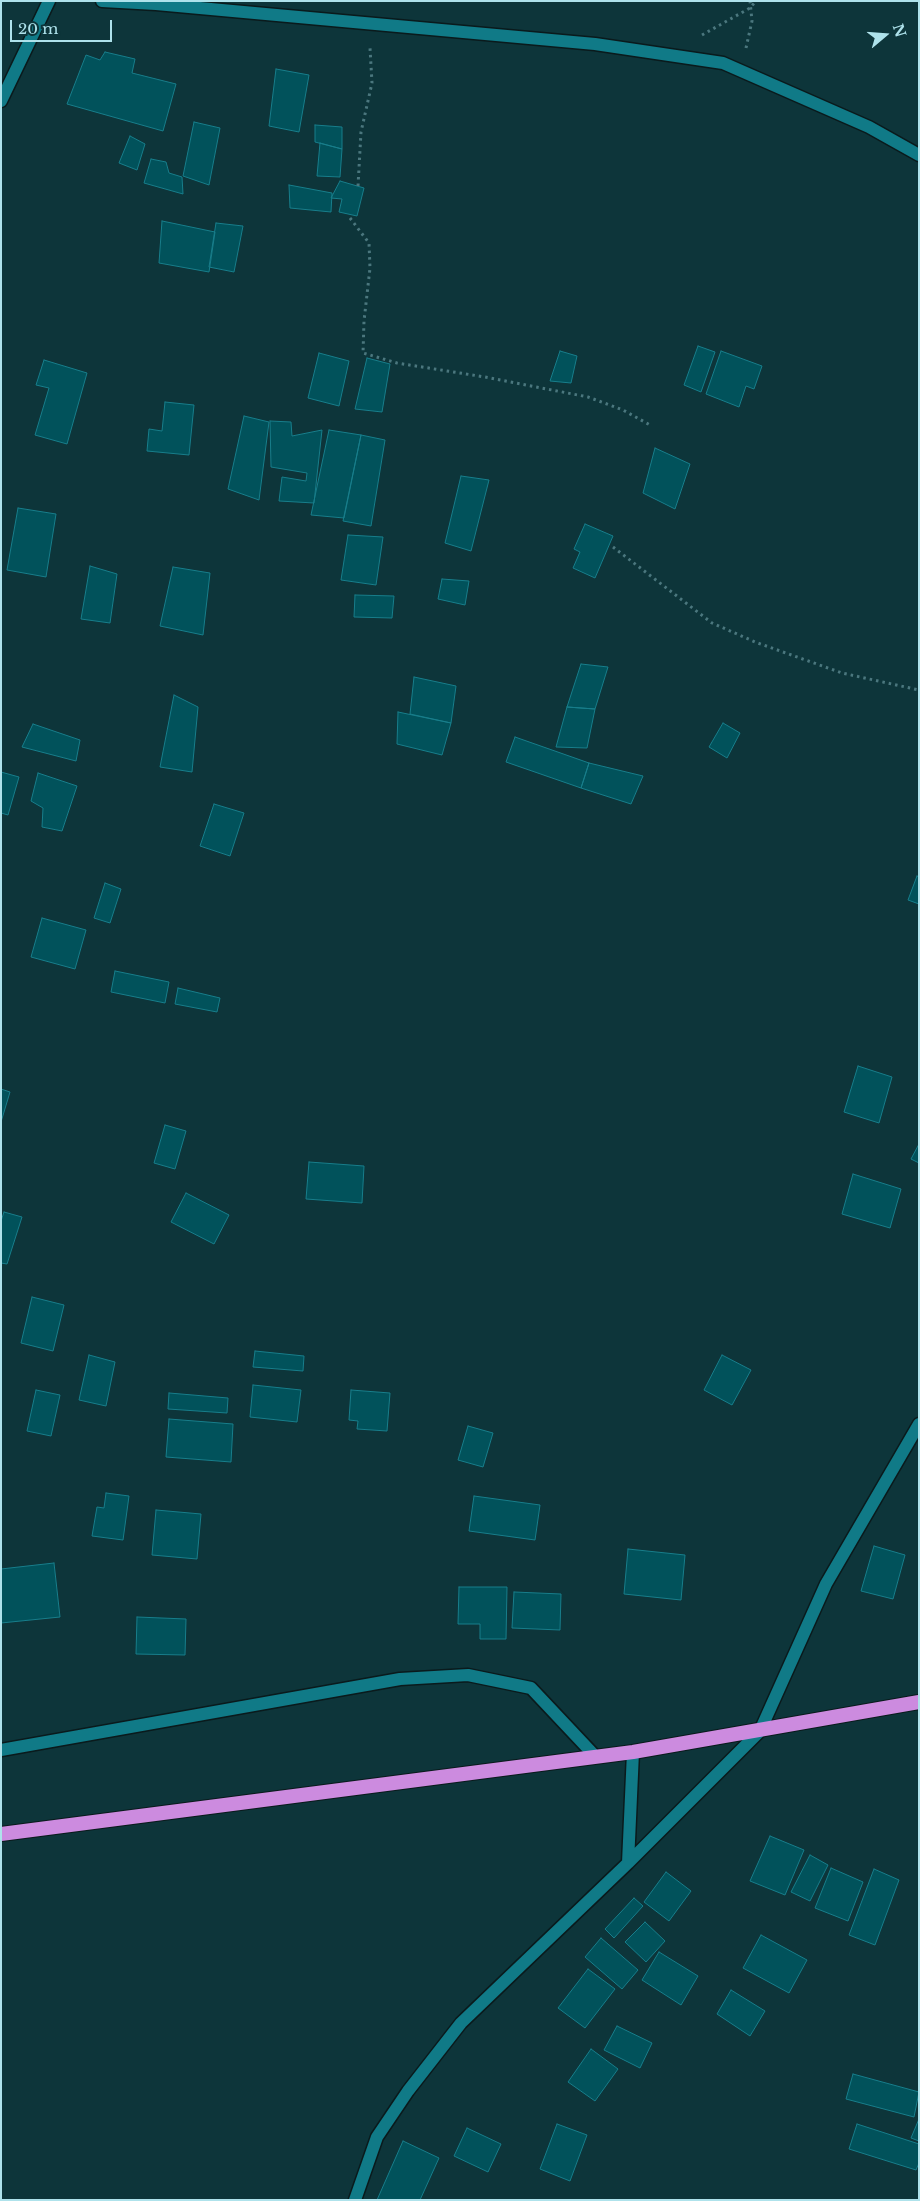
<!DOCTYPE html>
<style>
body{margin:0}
#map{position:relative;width:920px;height:2201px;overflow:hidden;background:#0d353a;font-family:"Libre Baskerville",serif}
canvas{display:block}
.frame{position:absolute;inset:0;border:2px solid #aee2eb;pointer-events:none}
.north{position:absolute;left:860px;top:10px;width:50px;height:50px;-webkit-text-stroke:4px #0d353a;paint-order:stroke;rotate:72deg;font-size:14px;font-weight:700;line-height:20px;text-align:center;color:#aee2eb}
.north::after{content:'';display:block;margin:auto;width:18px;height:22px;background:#aee2eb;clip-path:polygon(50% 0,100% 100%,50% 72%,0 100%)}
.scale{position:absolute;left:10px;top:20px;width:102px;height:22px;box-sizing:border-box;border:2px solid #aee2eb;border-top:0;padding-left:6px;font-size:15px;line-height:18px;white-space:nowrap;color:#aee2eb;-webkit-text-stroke:4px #0d353a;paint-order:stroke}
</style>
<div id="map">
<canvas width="920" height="2201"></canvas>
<div class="frame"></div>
<div class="north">N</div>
<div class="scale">20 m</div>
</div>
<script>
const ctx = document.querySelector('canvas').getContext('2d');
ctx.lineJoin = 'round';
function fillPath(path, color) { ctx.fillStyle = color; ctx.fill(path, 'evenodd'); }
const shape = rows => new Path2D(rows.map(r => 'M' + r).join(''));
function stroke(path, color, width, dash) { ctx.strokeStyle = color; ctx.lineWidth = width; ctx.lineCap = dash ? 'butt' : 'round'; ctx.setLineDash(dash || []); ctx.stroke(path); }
const building = shape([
 [105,52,135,59,132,73,176,84,163,131,67,104,86,55,100,60,105,52],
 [276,69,309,75,299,132,269,126,276,69],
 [194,122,220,128,209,185,183,176,194,122],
 [315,125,342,127,342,149,315,142,315,125],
 [130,136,145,144,137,170,119,163,130,136],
 [320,143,342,149,340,177,317,176,320,143],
 [151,159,166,162,169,173,182,177,183,194,144,183,151,159],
 [340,181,364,188,357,216,339,212,342,199,331,198,340,181],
 [289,185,332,193,331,212,290,208,289,185],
 [162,221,215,232,209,272,159,263,162,221],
 [216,223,243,226,234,272,209,267,216,223],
 [698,346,715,352,701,392,684,385,698,346],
 [560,351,577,356,571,383,550,381,560,351],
 [721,351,762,366,754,389,746,386,739,407,706,394,721,351],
 [319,353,349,361,339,406,308,398,319,353],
 [367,358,390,364,382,412,355,409,367,358],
 [44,360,87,373,67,444,35,435,49,388,36,385,44,360],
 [165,402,194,405,189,455,147,451,149,429,162,431,165,402],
 [244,416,269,422,259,500,228,489,244,416],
 [270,421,291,422,292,436,322,430,314,503,279,501,282,477,306,481,307,473,271,467,270,421],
 [329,430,361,435,344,518,311,515,329,430],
 [361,435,385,440,371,526,343,521,361,435],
 [655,448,690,464,675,509,643,493,655,448],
 [461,476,489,480,471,551,445,543,461,476],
 [18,508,56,514,46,577,7,570,18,508],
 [585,524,613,536,595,578,573,568,580,552,574,549,585,524],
 [348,535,383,537,376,585,341,580,348,535],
 [90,566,117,574,110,623,81,619,90,566],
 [173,567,210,573,203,635,160,626,173,567],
 [442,579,469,581,465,605,438,599,442,579],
 [355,595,394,596,392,618,354,617,355,595],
 [581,664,608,667,595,709,567,707,581,664],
 [414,677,456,686,451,723,410,714,414,677],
 [174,695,198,707,192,772,160,767,174,695],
 [567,707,595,709,587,748,556,747,567,707],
 [398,712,451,723,442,755,397,744,398,712],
 [723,723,740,733,727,758,709,747,723,723],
 [33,724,80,740,76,761,22,747,33,724],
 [515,737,589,763,581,788,506,762,515,737],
 [589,763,643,776,631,804,581,788,589,763],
 [1,772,19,777,8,815,1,813,1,772],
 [38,773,77,786,62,831,42,827,43,808,31,801,38,773],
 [214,804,244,813,230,856,200,846,214,804],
 [917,876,919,877,919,904,908,900,917,876],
 [105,883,121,889,110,923,94,918,105,883],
 [42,918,86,930,75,969,31,957,42,918],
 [115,971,169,982,165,1003,111,992,115,971],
 [178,988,220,998,217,1012,175,1004,178,988],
 [858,1066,892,1077,879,1123,844,1112,858,1066],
 [1,1089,10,1092,1,1122,1,1089],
 [165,1125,186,1131,175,1169,154,1163,165,1125],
 [919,1144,919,1163,911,1159,919,1144],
 [309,1162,364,1166,362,1203,306,1199,309,1162],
 [853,1174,901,1189,890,1228,842,1214,853,1174],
 [186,1193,229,1215,214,1244,171,1222,186,1193],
 [4,1212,22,1217,7,1264,1,1263,1,1221,4,1212],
 [32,1297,64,1305,53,1351,21,1343,32,1297],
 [255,1351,304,1356,303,1371,253,1367,255,1351],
 [89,1355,115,1362,106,1406,79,1400,89,1355],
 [722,1355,751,1370,732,1405,704,1390,722,1355],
 [253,1385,301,1390,297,1422,250,1417,253,1385],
 [36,1390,60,1395,51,1436,27,1431,36,1390],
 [351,1390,390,1393,387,1431,357,1429,358,1421,349,1420,351,1390],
 [169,1393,228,1398,227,1413,168,1409,169,1393],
 [169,1419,233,1424,231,1462,166,1457,169,1419],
 [468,1426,493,1433,483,1467,458,1460,468,1426],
 [106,1493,129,1496,123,1540,92,1536,97,1507,104,1508,106,1493],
 [474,1496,540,1505,535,1540,469,1531,474,1496],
 [156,1510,201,1514,197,1559,152,1555,156,1510],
 [874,1546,905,1555,893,1599,861,1591,874,1546],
 [628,1549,685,1555,681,1600,624,1594,628,1549],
 [54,1563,60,1617,1,1623,1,1569,54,1563],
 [459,1587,507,1587,506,1639,480,1639,480,1624,458,1624,459,1587],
 [514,1592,561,1594,560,1630,512,1628,514,1592],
 [137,1617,186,1619,185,1655,136,1654,137,1617],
 [770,1836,804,1850,785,1895,750,1881,770,1836],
 [810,1855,828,1865,810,1901,791,1892,810,1855],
 [831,1868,863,1882,848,1921,815,1908,831,1868],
 [874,1869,899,1880,875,1945,849,1935,874,1869],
 [666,1872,691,1891,669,1921,644,1902,666,1872],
 [634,1898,643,1906,614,1938,605,1929,634,1898],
 [645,1922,665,1941,646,1962,625,1942,645,1922],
 [761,1935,807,1960,789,1993,743,1968,761,1935],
 [601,1938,638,1970,622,1989,585,1957,601,1938],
 [659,1952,698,1976,681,2005,642,1980,659,1952],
 [588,1969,615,1989,585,2028,558,2008,588,1969],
 [731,1990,765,2011,750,2036,717,2014,731,1990],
 [617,2026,652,2043,640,2068,604,2050,617,2026],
 [591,2049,618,2069,595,2101,568,2082,591,2049],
 [853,2074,919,2092,914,2117,846,2099,853,2074],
 [919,2119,919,2141,911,2138,919,2119],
 [557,2124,587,2135,570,2181,540,2169,557,2124],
 [857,2124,919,2144,919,2163,916,2170,849,2149,857,2124],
 [467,2128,501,2144,488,2172,454,2156,467,2128],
 [403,2141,439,2158,420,2200,377,2200,403,2141]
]);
fillPath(building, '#01525b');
stroke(building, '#187e8b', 1);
const minor = shape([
 [102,1,156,4,595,44,723,63,869,127,919,155],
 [1,101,49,1],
 [1,1750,400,1679,468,1675,531,1688,595,1756],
 [628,1863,760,1731,826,1584,919,1424],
 [355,2200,377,2137,408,2091,461,2023,628,1863,633,1752]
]);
const trunk = shape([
 [1,1834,633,1752,919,1702]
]);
stroke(minor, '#0a1a1c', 15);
stroke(trunk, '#0a1a1c', 16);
stroke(shape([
 [702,35,750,8,756,1],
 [746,48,752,21,750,1],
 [358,186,361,132,372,83,370,48],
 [350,218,369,243,370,268,364,321,363,353,397,363,485,377,588,397,623,410,650,425],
 [613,547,712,623,755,642,842,673,919,690]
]), '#4b777e', 3, [2.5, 4]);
stroke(minor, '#107a87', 12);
stroke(trunk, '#cc8bdf', 14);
</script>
